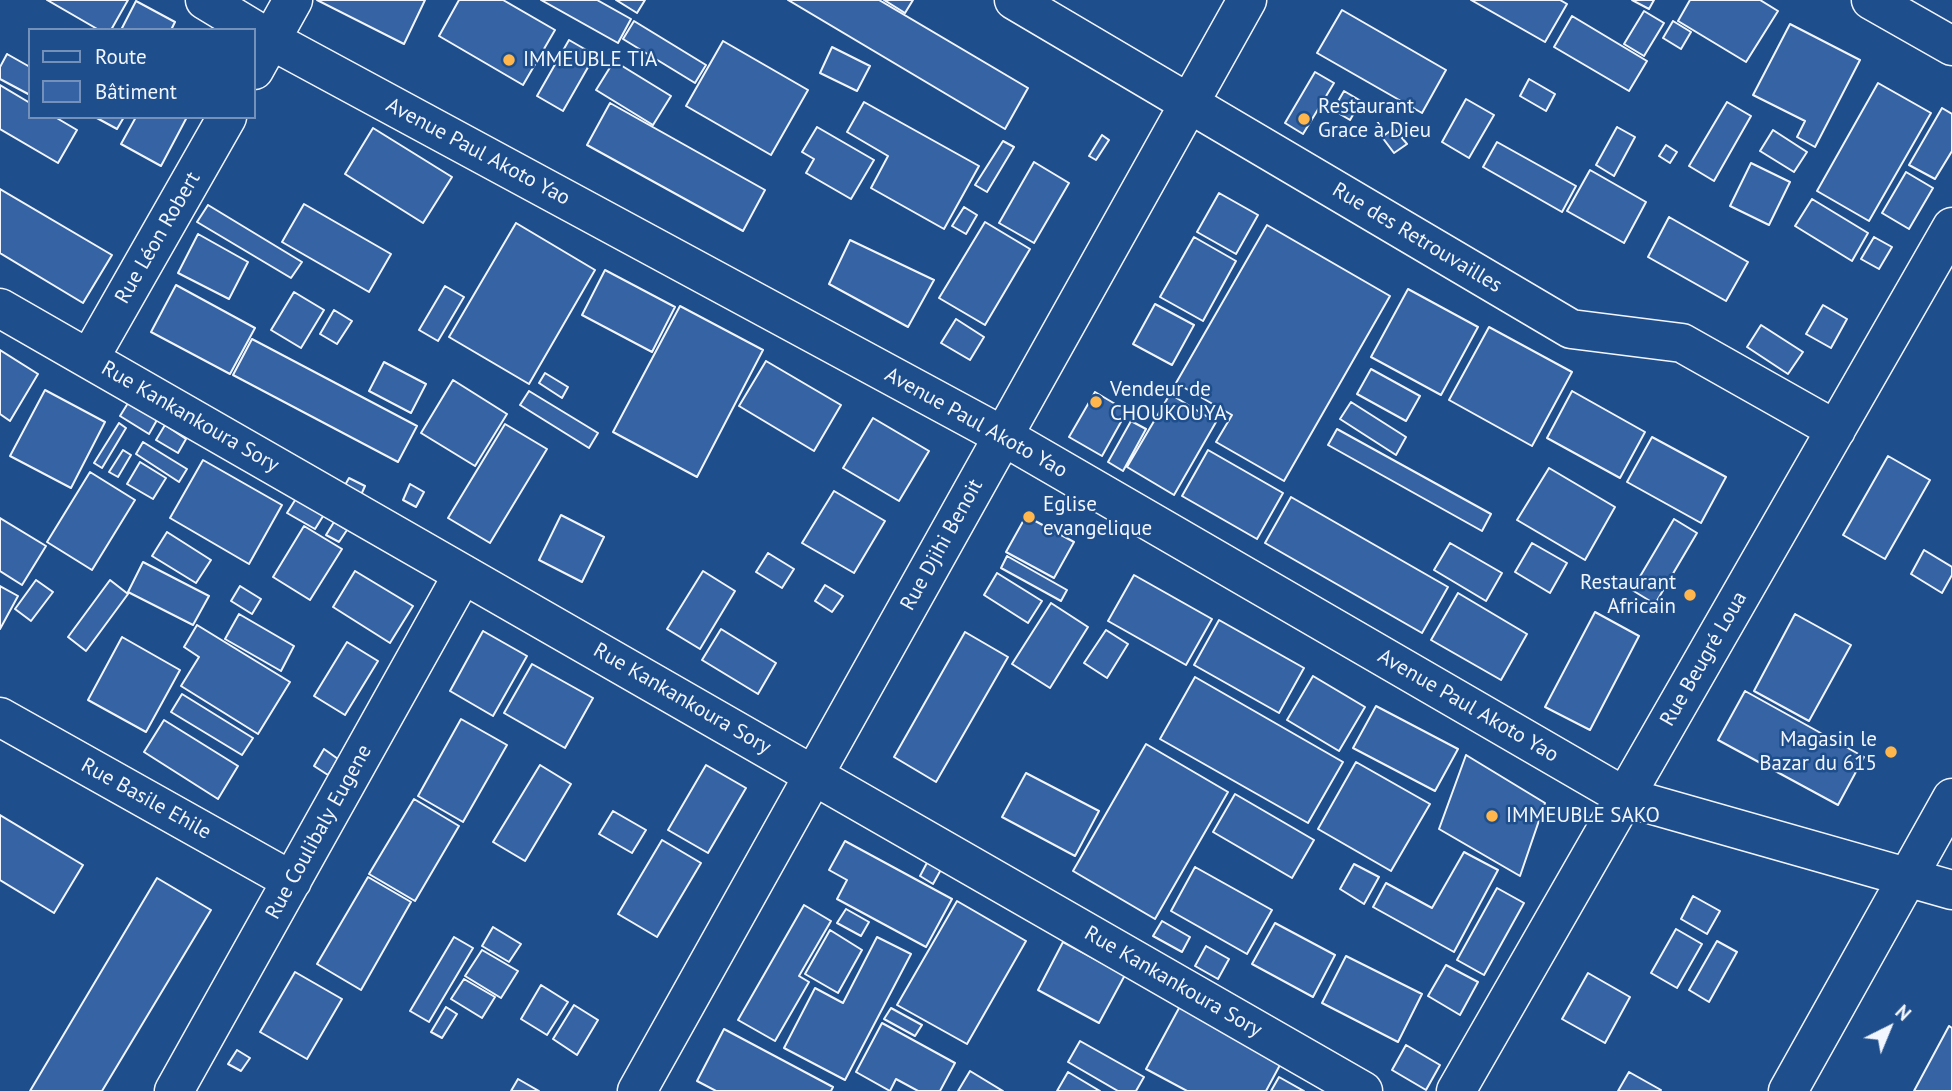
<!DOCTYPE html>
<meta charset="utf-8">
<style>
body{margin:0}
#map{position:relative;width:1952px;height:1091px;overflow:hidden;background:#1f4e8c;font-family:"PT Sans",sans-serif}
canvas{display:block}
.legend{position:absolute;left:28px;top:28px;width:228px;height:91px;box-sizing:border-box;background:#1f4e8c;border:2px solid #7391ba;margin:0;padding:9px 12px;list-style:none;font-size:21px;color:#f2f6ff}
.legend li{display:flex;align-items:center;gap:14px;height:35px}
.legend b{width:35px;border:2px solid #7391ba}
.north{position:absolute;left:1854px;top:993px;width:70px;height:70px;-webkit-text-stroke:5px #1f4e8c;paint-order:stroke;rotate:43deg;font-size:19px;font-weight:700;line-height:28px;text-align:center;color:#f2f6ff}
.north::after{content:'';display:block;margin:auto;width:24px;height:32px;background:#f2f6ff;clip-path:polygon(50% 0,100% 100%,50% 72%,0 100%)}
</style>
<div id="map">
<canvas width="1952" height="1091"></canvas>
<ul class="legend">
<li><b style="height:9px;background:#1f4e8c"></b>Route</li>
<li><b style="height:19px;background:#3563a3"></b>Bâtiment</li>
</ul>
<div class="north">N</div>
</div>
<script>
const ctx = document.querySelector('canvas').getContext('2d');
ctx.lineJoin = 'round';
function fillPath(path, color) { ctx.fillStyle = color; ctx.fill(path, 'evenodd'); }
const shape = rows => new Path2D(rows.map(r => 'M' + r).join(''));
function stroke(path, color, width, dash) { ctx.strokeStyle = color; ctx.lineWidth = width; ctx.lineCap = dash ? 'butt' : 'round'; ctx.setLineDash(dash || []); ctx.stroke(path); }
function write(font, color, halo, rows, align = 'center') {
  ctx.font = font + ' "PT Sans",sans-serif'; ctx.lineWidth = 5; ctx.setLineDash([]); ctx.textBaseline = 'middle'; ctx.strokeStyle = halo; ctx.fillStyle = color; for (const [text, x, y, turn = 0] of rows) {
    ctx.save(); ctx.translate(x, y); ctx.rotate((+turn || 0) * Math.PI / 180); ctx.textAlign = isNaN(turn) ? turn : align; if (halo) ctx.strokeText(text, 0, 0); ctx.fillText(text, 0, 0); ctx.restore();
  }
}
const building = shape([
 [47,0,128,0,111,30,99,30,47,0],
 [317,0,425,0,404,44,317,0],
 [459,0,503,0,555,30,523,85,439,36,459,0],
 [541,0,597,0,631,19,618,43,541,0],
 [616,0,645,0,637,13,616,0],
 [788,0,879,0,1028,88,1005,129,788,0],
 [884,0,913,0,905,13,884,0],
 [1471,0,1560,0,1567,4,1545,42,1471,0],
 [1632,0,1654,0,1649,9,1632,0],
 [1690,0,1760,0,1778,11,1746,62,1678,21,1690,0],
 [136,1,175,22,171,30,121,30,136,1],
 [1342,10,1446,70,1422,113,1317,53,1342,10],
 [1644,11,1664,23,1644,56,1624,44,1644,11],
 [1572,16,1647,61,1629,91,1554,47,1572,16],
 [634,21,706,65,695,83,623,39,634,21],
 [1673,21,1691,32,1681,49,1663,38,1673,21],
 [1790,24,1860,60,1815,147,1797,137,1805,121,1753,95,1790,24],
 [569,40,595,55,563,111,537,96,569,40],
 [723,41,808,90,771,155,686,106,723,41],
 [832,47,870,66,857,91,820,73,832,47],
 [7,54,30,67,30,95,0,79,0,67,7,54],
 [614,61,671,96,653,125,596,90,614,61],
 [1315,72,1334,83,1303,134,1285,123,1315,72],
 [1529,79,1555,94,1546,111,1520,96,1529,79],
 [1878,83,1931,113,1869,221,1817,191,1878,83],
 [0,85,30,103,30,117,55,117,77,130,58,163,0,129,0,85],
 [1344,91,1361,101,1350,120,1333,110,1344,91],
 [1466,99,1494,115,1469,158,1442,142,1466,99],
 [864,102,979,166,944,229,871,188,888,156,847,132,864,102],
 [1727,102,1751,116,1714,181,1689,166,1727,102],
 [610,103,765,190,743,231,587,145,610,103],
 [1942,108,1952,114,1952,151,1935,179,1909,165,1942,108],
 [95,117,124,117,117,129,95,117],
 [136,117,187,117,161,166,121,144,136,117],
 [817,127,874,160,851,199,806,173,814,159,802,152,817,127],
 [1617,127,1635,137,1614,176,1596,165,1617,127],
 [373,128,452,177,423,223,345,174,373,128],
 [1394,128,1407,144,1394,153,1382,137,1394,128],
 [1773,130,1807,152,1794,172,1760,151,1773,130],
 [1102,135,1109,140,1096,160,1089,156,1102,135],
 [1003,141,1014,147,987,192,975,185,1003,141],
 [1497,142,1576,186,1562,212,1483,167,1497,142],
 [1666,145,1677,152,1670,163,1659,156,1666,145],
 [1034,162,1069,183,1034,243,999,223,1034,162],
 [1751,163,1790,182,1769,225,1730,206,1751,163],
 [1590,170,1646,202,1624,243,1567,211,1590,170],
 [1906,172,1933,188,1909,229,1882,213,1906,172],
 [0,189,112,255,83,303,0,253,0,189],
 [1219,193,1258,215,1236,254,1197,232,1219,193],
 [1812,199,1868,233,1852,261,1795,226,1812,199],
 [304,204,391,254,369,292,282,242,304,204],
 [208,205,302,262,291,278,197,222,208,205],
 [964,207,977,215,966,234,952,226,964,207],
 [1669,217,1748,262,1726,301,1648,257,1669,217],
 [985,222,1030,249,985,325,939,298,985,222],
 [516,223,595,270,529,384,449,337,516,223],
 [1267,225,1390,296,1284,481,1216,442,1232,415,1176,383,1267,225],
 [198,234,248,262,229,299,178,273,198,234],
 [1194,237,1236,261,1203,321,1160,297,1194,237],
 [1874,237,1892,247,1879,269,1861,259,1874,237],
 [850,240,934,280,908,327,829,284,850,240],
 [605,270,675,307,652,352,582,315,605,270],
 [176,285,255,328,230,374,151,332,176,285],
 [445,286,464,297,438,341,419,330,445,286],
 [1408,289,1478,327,1441,395,1371,357,1408,289],
 [294,292,324,310,301,348,271,330,294,292],
 [1155,304,1194,325,1172,365,1133,344,1155,304],
 [1823,305,1847,319,1831,348,1806,334,1823,305],
 [680,306,763,350,697,477,613,432,680,306],
 [334,310,352,321,337,344,320,334,334,310],
 [956,319,984,337,970,360,941,343,956,319],
 [1761,325,1803,352,1788,374,1747,347,1761,325],
 [1489,327,1572,372,1532,446,1449,400,1489,327],
 [252,339,417,426,398,462,233,375,252,339],
 [0,350,38,374,10,421,0,414,0,350],
 [766,361,841,405,814,451,739,406,766,361],
 [384,362,426,384,411,413,369,391,384,362],
 [1371,369,1420,396,1406,421,1357,394,1371,369],
 [545,373,568,387,562,398,539,383,545,373],
 [453,380,507,414,475,466,421,433,453,380],
 [45,390,105,422,71,488,10,456,45,390],
 [529,391,598,433,589,448,520,405,529,391],
 [1572,391,1645,432,1620,478,1547,438,1572,391],
 [1095,392,1127,411,1102,456,1069,437,1095,392],
 [1170,394,1216,422,1174,495,1127,467,1170,394],
 [133,395,161,413,149,434,120,416,133,395],
 [1351,402,1406,437,1396,455,1340,419,1351,402],
 [873,418,929,451,899,501,843,468,873,418],
 [1131,421,1146,429,1123,471,1108,462,1131,421],
 [119,423,126,428,102,468,94,463,119,423],
 [505,424,547,449,490,543,448,518,505,424],
 [165,425,186,439,178,453,156,440,165,425],
 [1337,429,1491,514,1482,531,1328,445,1337,429],
 [1652,437,1726,477,1701,523,1627,482,1652,437],
 [143,442,187,469,179,482,136,454,143,442],
 [123,450,131,455,118,477,109,472,123,450],
 [1208,450,1283,493,1257,539,1182,496,1208,450],
 [1888,456,1930,480,1885,559,1843,535,1888,456],
 [203,460,282,505,249,564,170,518,203,460],
 [140,462,166,478,153,499,127,484,140,462],
 [1549,468,1615,507,1585,560,1517,520,1549,468],
 [90,472,135,500,92,570,47,542,90,472],
 [349,478,365,486,361,495,344,487,349,478],
 [410,484,424,492,416,507,403,500,410,484],
 [834,491,885,521,854,573,802,543,834,491],
 [297,497,325,513,315,529,287,513,297,497],
 [1291,497,1448,587,1422,633,1265,543,1291,497],
 [561,515,604,537,582,582,539,560,561,515],
 [1026,516,1074,542,1054,578,1006,552,1026,516],
 [0,518,46,546,22,585,0,571,0,518],
 [1674,519,1697,533,1655,604,1632,590,1674,519],
 [334,522,347,530,339,542,326,535,334,522],
 [304,526,342,549,310,600,273,577,304,526],
 [167,532,211,560,196,583,152,556,167,532],
 [1450,543,1502,573,1486,601,1434,570,1450,543],
 [1532,543,1567,563,1550,593,1515,572,1532,543],
 [1924,550,1952,567,1952,575,1942,593,1911,574,1924,550],
 [768,553,794,569,782,588,756,572,768,553],
 [1007,556,1067,590,1061,601,1001,568,1007,556],
 [143,562,209,596,193,625,128,592,143,562],
 [355,571,413,606,390,643,333,607,355,571],
 [703,571,735,591,700,649,667,629,703,571],
 [997,573,1042,601,1028,623,984,595,997,573],
 [1134,575,1212,619,1186,665,1108,621,1134,575],
 [36,580,53,592,31,621,15,609,36,580],
 [110,580,128,594,86,651,68,637,110,580],
 [825,585,843,596,832,612,815,601,825,585],
 [0,586,18,596,0,629,0,586],
 [240,586,261,599,252,614,231,601,240,586],
 [1458,593,1527,634,1501,680,1431,640,1458,593],
 [1051,603,1088,627,1050,688,1012,664,1051,603],
 [1595,612,1639,636,1590,730,1545,707,1595,612],
 [239,614,294,646,281,671,225,639,239,614],
 [1795,614,1851,645,1809,721,1754,691,1795,614],
 [1219,620,1304,668,1279,713,1194,665,1219,620],
 [197,625,290,682,258,734,181,686,199,657,184,647,197,625],
 [721,629,776,663,758,694,702,660,721,629],
 [1106,630,1128,644,1107,678,1084,663,1106,630],
 [483,631,527,656,493,716,450,691,483,631],
 [965,632,1008,657,936,782,894,757,965,632],
 [122,637,180,670,146,732,88,700,122,637],
 [347,642,378,661,345,715,314,696,347,642],
 [532,664,593,698,565,748,504,713,532,664],
 [1313,676,1365,707,1339,751,1287,720,1313,676],
 [1195,677,1343,762,1308,823,1160,739,1195,677],
 [1745,691,1864,757,1838,805,1718,740,1745,691],
 [182,694,253,738,242,755,171,712,182,694],
 [1376,706,1458,749,1435,791,1353,748,1376,706],
 [461,719,507,745,463,822,418,796,461,719],
 [164,720,238,766,218,799,144,752,164,720],
 [1146,744,1228,792,1155,919,1073,871,1146,744],
 [324,749,338,759,328,775,314,766,324,749],
 [1466,755,1545,803,1520,876,1439,829,1466,755],
 [1356,762,1430,804,1391,871,1318,829,1356,762],
 [540,765,571,784,525,861,493,842,540,765],
 [706,765,746,788,708,853,668,830,706,765],
 [1026,773,1099,811,1075,856,1002,817,1026,773],
 [1235,794,1314,840,1292,878,1213,832,1235,794],
 [414,799,459,826,415,901,369,874,414,799],
 [613,811,646,830,632,853,599,834,613,811],
 [0,815,83,865,54,913,0,880,0,815],
 [662,840,701,863,657,937,618,914,662,840],
 [845,841,952,899,926,947,837,899,847,880,829,870,845,841],
 [1464,852,1498,870,1454,952,1373,907,1386,883,1432,908,1464,852],
 [929,859,943,866,933,884,920,876,929,859],
 [1354,864,1379,877,1364,904,1340,889,1354,864],
 [1195,867,1272,910,1247,954,1171,911,1195,867],
 [368,877,411,902,361,990,317,964,368,877],
 [157,878,211,910,102,1091,30,1091,157,878],
 [1497,888,1524,903,1484,975,1457,960,1497,888],
 [1693,896,1720,911,1707,934,1681,919,1693,896],
 [957,901,1026,941,967,1044,897,1005,957,901],
 [804,905,831,921,799,976,809,982,775,1041,738,1020,804,905],
 [846,909,869,922,861,936,837,923,846,909],
 [1162,921,1190,937,1182,952,1153,936,1162,921],
 [1275,923,1335,955,1313,997,1252,964,1275,923],
 [493,927,521,944,509,962,482,946,493,927],
 [1676,929,1702,944,1677,988,1651,973,1676,929],
 [830,930,862,950,838,993,805,974,830,930],
 [454,937,473,948,429,1022,410,1011,454,937],
 [877,937,911,954,845,1080,784,1048,815,988,843,1003,877,937],
 [1717,941,1737,952,1709,1002,1689,990,1717,941],
 [1063,942,1125,975,1099,1023,1038,990,1063,942],
 [1206,946,1229,959,1218,979,1195,966,1206,946],
 [482,950,518,971,501,998,465,976,482,950],
 [1346,956,1422,994,1398,1042,1322,1003,1346,956],
 [1446,965,1478,982,1460,1015,1428,996,1446,965],
 [295,972,342,999,307,1059,260,1032,295,972],
 [1588,973,1630,997,1605,1043,1562,1019,1588,973],
 [464,979,495,997,482,1018,451,999,464,979],
 [541,985,568,1002,547,1035,521,1019,541,985],
 [1185,997,1287,1052,1266,1091,1187,1091,1146,1069,1185,997],
 [574,1005,598,1020,577,1055,553,1039,574,1005],
 [446,1007,457,1014,442,1038,431,1032,446,1007],
 [891,1008,922,1025,915,1036,884,1019,891,1008],
 [882,1023,955,1063,940,1091,918,1091,896,1079,890,1091,856,1072,882,1023],
 [1949,1026,1952,1028,1952,1091,1914,1091,1949,1026],
 [724,1029,833,1087,831,1091,716,1091,697,1081,724,1029],
 [1080,1041,1144,1077,1136,1091,1118,1091,1068,1062,1080,1041],
 [1406,1045,1440,1065,1426,1090,1392,1070,1406,1045],
 [237,1050,250,1058,241,1071,228,1064,237,1050],
 [970,1071,1003,1091,958,1091,970,1071],
 [1068,1072,1100,1091,1057,1091,1068,1072],
 [1629,1072,1661,1090,1660,1091,1618,1091,1629,1072],
 [1279,1077,1304,1091,1271,1091,1279,1077],
 [518,1079,539,1091,511,1091,518,1079]
]);
fillPath(building, '#3563a3');
stroke(building, '#f2f6ff', 2);
const minor = shape([
 [205,0,271,40,1003,436,1625,797,1952,890],
 [1014,0,1571,329,1682,343,1836,430],
 [1871,0,1952,46],
 [254,70,293,0],
 [0,308,1363,1091],
 [89,359,227,117],
 [0,717,292,881],
 [174,1091,463,574],
 [637,1091,1247,0],
 [1456,1091,1952,227],
 [1788,1091,1952,798]
]);
stroke(minor, '#f2f6ff', 41);
stroke(minor, '#1f4e8c', 38);
for (const [x, y, r, color] of [
 [509,60,7,"#ffb74d"],
 [1304,119,7,"#ffb74d"],
 [1096,402,7,"#ffb74d"],
 [1029,517,7,"#ffb74d"],
 [1690,595,7,"#ffb74d"],
 [1891,752,7,"#ffb74d"],
 [1492,816,7,"#ffb74d"]
]) { const dot = new Path2D(); dot.arc(x, y, r, 0, 2 * Math.PI); ctx.fillStyle = color; ctx.fill(dot); stroke(dot, '#1f4e8c', 2.5); }
write('21px', '#f2f6ff', '#1f4e8c', [
 ["IMMEUBLE TIA",523,60],
 ["Restaurant",1318,107],
 ["Grace à Dieu",1318,131],
 ["Vendeur de",1110,390],
 ["CHOUKOUYA",1110,414],
 ["Eglise",1043,505],
 ["evangelique",1043,529],
 ["Restaurant",1676,583,"right"],
 ["Africain",1676,607,"right"],
 ["Magasin le",1877,740,"right"],
 ["Bazar du 615",1877,764,"right"],
 ["IMMEUBLE SAKO",1506,816]
], 'left');
write('21px', '#f2f6ff', '#1f4e8c', [
 ["Avenue Paul Akoto Yao",478,152,28],
 ["Rue Léon Robert",158,238,-60],
 ["Rue des Retrouvailles",1417,238,31],
 ["Rue Kankankoura Sory",190,417,30],
 ["Avenue Paul Akoto Yao",976,423,29],
 ["Rue Djihi Benoit",942,545,-61],
 ["Rue Beugré Loua",1704,659,-60],
 ["Rue Kankankoura Sory",682,699,30],
 ["Avenue Paul Akoto Yao",1468,706,30],
 ["Rue Basile Ehile",146,799,29],
 ["Rue Coulibaly Eugene",319,832,-61],
 ["Rue Kankankoura Sory",1173,982,30]
]);
</script>
